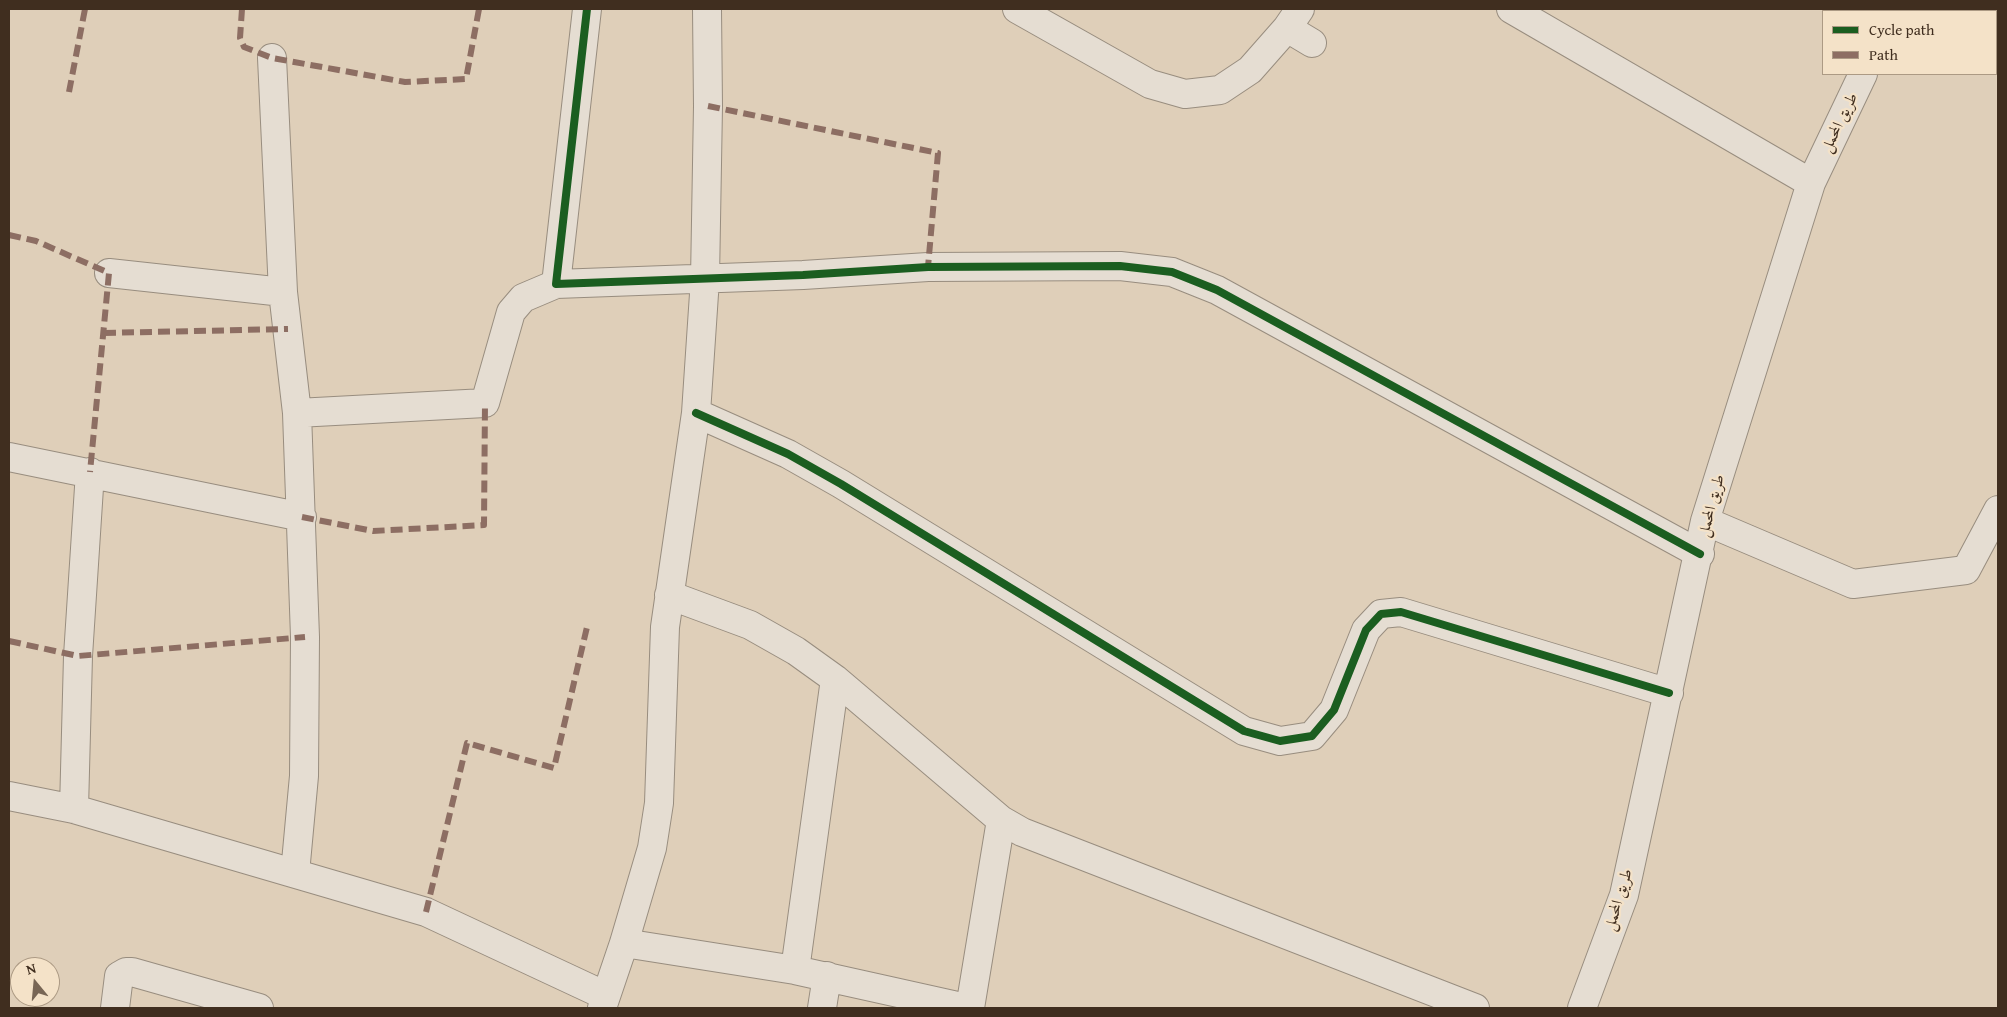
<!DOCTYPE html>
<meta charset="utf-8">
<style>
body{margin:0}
#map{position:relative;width:2007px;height:1017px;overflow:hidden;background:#dfcfb9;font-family:"Gentium Book Plus",serif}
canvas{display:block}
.frame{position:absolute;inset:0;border:10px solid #402e1f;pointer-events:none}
.legend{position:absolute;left:1822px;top:10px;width:175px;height:65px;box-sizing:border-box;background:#f4e2c8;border:1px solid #ac9a84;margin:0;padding:6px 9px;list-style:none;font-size:15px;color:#402e1f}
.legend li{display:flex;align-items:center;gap:10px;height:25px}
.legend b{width:25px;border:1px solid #ac9a84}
.north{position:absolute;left:10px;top:957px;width:50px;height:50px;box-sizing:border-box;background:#f4e2c8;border:1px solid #ac9a84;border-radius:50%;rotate:343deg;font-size:14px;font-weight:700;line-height:20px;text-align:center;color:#402e1f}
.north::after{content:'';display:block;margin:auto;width:18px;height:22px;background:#786655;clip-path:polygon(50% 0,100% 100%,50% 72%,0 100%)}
</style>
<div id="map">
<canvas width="2007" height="1017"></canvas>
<div class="frame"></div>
<ul class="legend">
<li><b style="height:6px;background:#1b5e20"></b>Cycle path</li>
<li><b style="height:6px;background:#8d6e63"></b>Path</li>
</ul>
<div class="north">N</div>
</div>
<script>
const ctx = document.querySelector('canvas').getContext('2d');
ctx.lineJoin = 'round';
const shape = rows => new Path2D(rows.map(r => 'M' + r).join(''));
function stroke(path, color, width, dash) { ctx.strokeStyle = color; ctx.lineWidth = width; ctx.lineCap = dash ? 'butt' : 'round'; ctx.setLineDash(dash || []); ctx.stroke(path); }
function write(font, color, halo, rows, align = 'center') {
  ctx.font = font + ' "Gentium Book Plus",Amiri,serif'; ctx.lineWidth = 4.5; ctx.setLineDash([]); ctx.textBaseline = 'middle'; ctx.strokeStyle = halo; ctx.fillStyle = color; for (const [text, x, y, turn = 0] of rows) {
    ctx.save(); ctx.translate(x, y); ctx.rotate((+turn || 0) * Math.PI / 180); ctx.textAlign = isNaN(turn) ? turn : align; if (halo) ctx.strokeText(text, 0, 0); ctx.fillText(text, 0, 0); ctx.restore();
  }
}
const minor = shape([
 [587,9,556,284,803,275,928,267,1120,266,1172,272,1217,290,1700,554],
 [1017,9,1150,84,1185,94,1220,90,1250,70,1287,28,1300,9],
 [1511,9,1811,183],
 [1893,11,1895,9],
 [1287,28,1312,43],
 [272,58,283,292,297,413,305,637,304,776,295,873],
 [109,273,283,292],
 [297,413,485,403,511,312,523,298,556,284],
 [696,413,788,454,841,484,1244,731,1280,741,1312,736,1334,710,1366,630,1381,614,1401,612,1669,693],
 [9,457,302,517],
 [1705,521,1853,584,1966,570,1998,510],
 [669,595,750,625,796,651,835,679,1001,820,1022,832,1475,1008],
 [9,796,74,809,426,912,606,996],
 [74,809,78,656,90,472],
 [624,943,795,970,966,1008],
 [795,970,835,679],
 [115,1008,119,976,126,972,132,972,259,1008],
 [602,1008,624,943,652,848,659,803,665,627,696,413,705,279,708,106,707,9],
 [822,1008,827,976],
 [970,1008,1001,820],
 [1582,1008,1624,895,1705,521,1811,183,1863,74]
]);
stroke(minor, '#988d7f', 30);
stroke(minor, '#e5ddd2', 28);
stroke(shape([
 [242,9,240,38,244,47,272,58,405,82,466,79,479,9],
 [69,92,85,9],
 [708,106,938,153,928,267],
 [9,235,36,241,109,273,90,472],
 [104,333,288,329],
 [302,517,373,531,484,525,485,403],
 [9,641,78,656,305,637],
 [426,912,467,743,554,768,587,627]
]), '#8d6e63', 6, [12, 6]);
stroke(shape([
 [587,9,556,284,803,275,928,267,1120,266,1172,272,1217,290,1700,554],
 [696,413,788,454,841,484,1244,731,1280,741,1312,736,1334,710,1366,630,1381,614,1401,612,1669,693]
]), '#1b5e20', 8);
write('16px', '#402e1f', '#f4e2c8', [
 ["طريق المحمل",1840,123,-64],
 ["طريق المحمل",1712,506,-75],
 ["طريق المحمل",1619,900,-73]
]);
</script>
